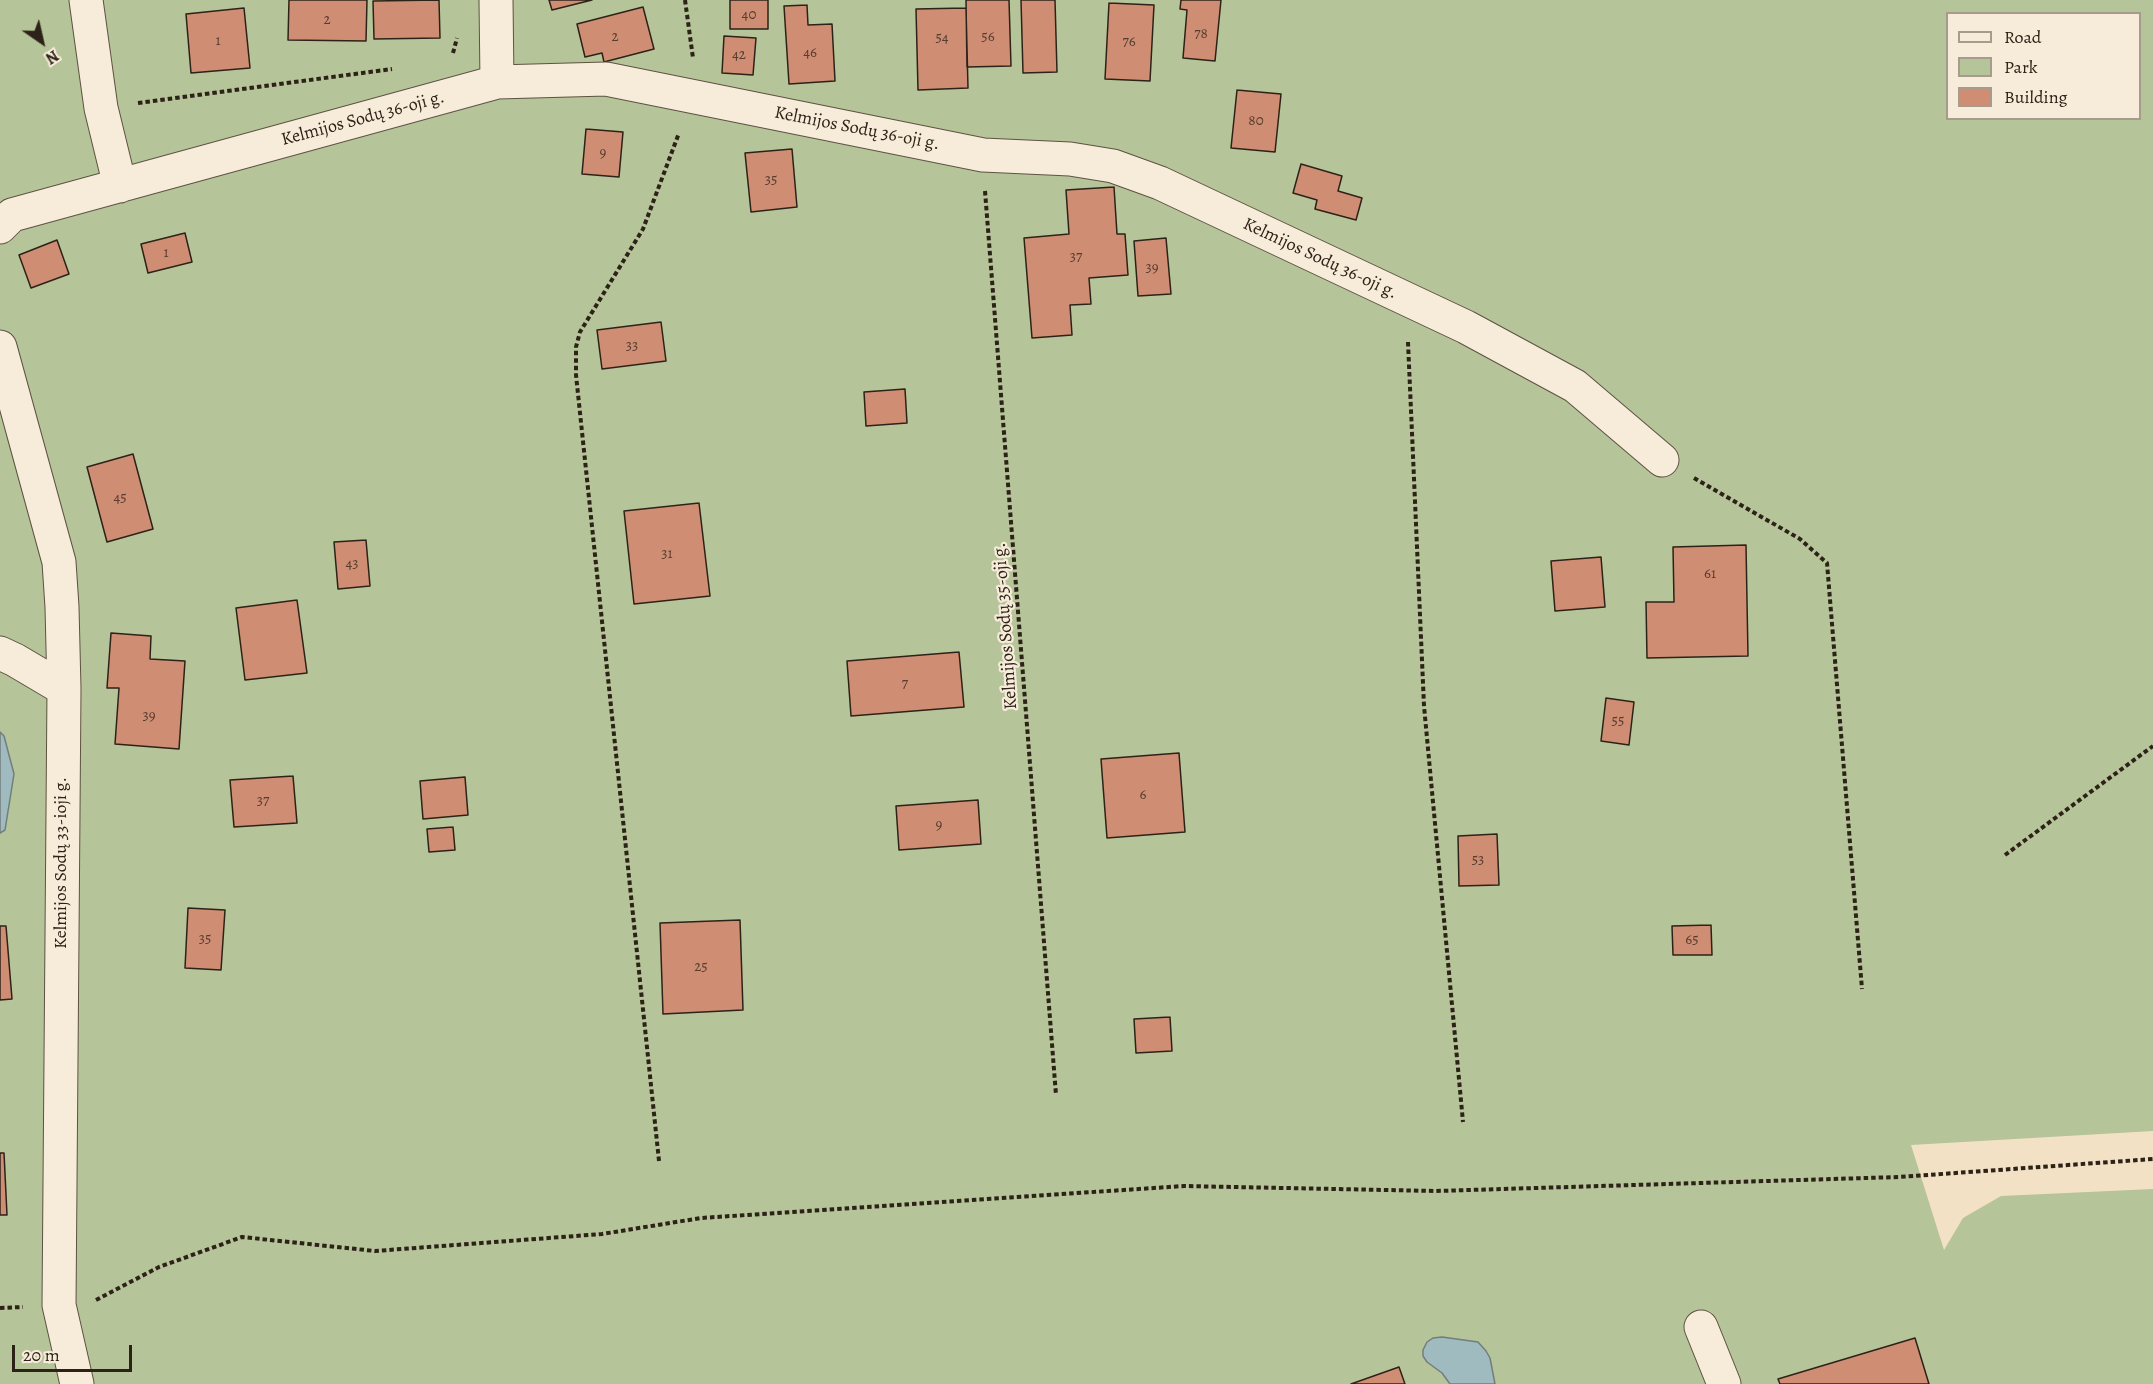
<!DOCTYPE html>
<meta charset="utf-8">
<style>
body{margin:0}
#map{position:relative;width:2153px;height:1384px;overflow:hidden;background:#f3e1c6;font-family:Alegreya,serif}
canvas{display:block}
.legend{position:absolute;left:1946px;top:12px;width:195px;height:108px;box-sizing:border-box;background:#f7ecda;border:2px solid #a69b8c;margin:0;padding:8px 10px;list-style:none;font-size:18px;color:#2d2217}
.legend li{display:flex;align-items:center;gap:12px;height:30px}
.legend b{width:30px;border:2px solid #a69b8c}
.north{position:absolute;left:12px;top:12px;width:60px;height:60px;-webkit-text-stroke:4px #f7ecda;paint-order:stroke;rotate:146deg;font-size:16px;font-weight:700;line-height:24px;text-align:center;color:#2d2217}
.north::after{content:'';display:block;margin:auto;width:21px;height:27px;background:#2d2217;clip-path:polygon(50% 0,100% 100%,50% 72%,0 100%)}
.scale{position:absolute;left:12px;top:1345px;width:120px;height:27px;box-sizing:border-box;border:3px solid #2d2217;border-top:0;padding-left:8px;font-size:18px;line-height:21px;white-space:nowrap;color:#2d2217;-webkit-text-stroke:4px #f7ecda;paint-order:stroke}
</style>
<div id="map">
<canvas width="2153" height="1384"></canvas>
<ul class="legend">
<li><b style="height:8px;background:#f7ecda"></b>Road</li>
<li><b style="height:16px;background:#b5c499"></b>Park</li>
<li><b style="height:16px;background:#cf8d74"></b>Building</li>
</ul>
<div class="north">N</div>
<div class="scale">20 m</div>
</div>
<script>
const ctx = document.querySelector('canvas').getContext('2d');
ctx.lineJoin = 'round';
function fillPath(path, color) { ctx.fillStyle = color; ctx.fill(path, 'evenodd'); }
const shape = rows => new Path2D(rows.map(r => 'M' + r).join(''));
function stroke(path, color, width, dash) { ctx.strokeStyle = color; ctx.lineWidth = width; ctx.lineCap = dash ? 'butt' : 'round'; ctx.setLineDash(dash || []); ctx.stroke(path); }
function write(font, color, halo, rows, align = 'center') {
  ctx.font = font + ' Alegreya,serif'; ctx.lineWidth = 4.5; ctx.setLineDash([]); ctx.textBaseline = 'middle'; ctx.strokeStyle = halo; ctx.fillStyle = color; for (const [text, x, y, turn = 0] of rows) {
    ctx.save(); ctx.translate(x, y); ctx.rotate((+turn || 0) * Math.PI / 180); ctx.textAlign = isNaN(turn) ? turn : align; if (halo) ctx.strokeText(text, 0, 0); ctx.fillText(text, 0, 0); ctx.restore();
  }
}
fillPath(shape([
 [0,0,2153,0,2153,1131,1911,1145,1944,1250,1963,1218,2001,1196,2153,1189,2153,1384,0,1384],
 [1948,14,2140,14,2140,118,1948,118]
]), '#b5c499');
const water = shape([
 [0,732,4,736,14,774,5,830,0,833,0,732],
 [1442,1337,1478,1342,1486,1351,1490,1358,1495,1384,1450,1384,1442,1373,1427,1362,1423,1356,1423,1350,1427,1342,1433,1338,1442,1337]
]);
fillPath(water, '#a0bbbf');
stroke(water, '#727e7c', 1.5);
const building = shape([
 [289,0,367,0,366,41,288,40,289,0],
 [439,0,440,38,374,39,373,1,439,0],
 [549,0,592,0,552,10,549,0],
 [730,0,768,0,768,29,730,29,730,0],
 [966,0,1009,0,1011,66,967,67,966,0],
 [1021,0,1055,0,1057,72,1023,73,1021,0],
 [1181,0,1221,0,1215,61,1183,58,1187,10,1180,9,1181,0],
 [1109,3,1154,5,1150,81,1105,79,1109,3],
 [807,5,808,25,832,24,835,81,789,84,784,6,807,5],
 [643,7,654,49,604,62,602,53,585,57,577,24,643,7],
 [244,8,250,68,191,73,186,14,244,8],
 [966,8,968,88,918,90,916,9,966,8],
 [724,36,756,38,753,75,722,73,724,36],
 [1237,90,1281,94,1275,152,1231,148,1237,90],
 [586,129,623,132,619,177,582,174,586,129],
 [792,149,797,207,751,212,745,153,792,149],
 [1301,164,1342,176,1338,191,1362,198,1356,220,1315,209,1317,200,1293,193,1301,164],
 [1114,187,1117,234,1125,234,1128,275,1089,278,1091,304,1070,305,1072,335,1032,338,1024,238,1069,234,1066,190,1114,187],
 [185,233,192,262,148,273,141,244,185,233],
 [1166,238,1171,294,1138,296,1134,241,1166,238],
 [57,240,69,274,31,288,19,255,57,240],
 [661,322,666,361,602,369,597,330,661,322],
 [905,389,907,423,866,426,864,392,905,389],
 [133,454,153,529,107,542,87,467,133,454],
 [699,503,710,596,634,604,624,511,699,503],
 [366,540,370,586,338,589,334,542,366,540],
 [1746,545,1748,656,1647,658,1646,602,1674,602,1673,547,1746,545],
 [1601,557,1605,607,1555,611,1551,561,1601,557],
 [297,600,307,673,245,680,236,608,297,600],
 [111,633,151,636,150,659,185,661,179,749,115,744,119,688,107,688,111,633],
 [959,652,964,707,851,716,847,661,959,652],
 [1606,698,1634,702,1629,745,1601,741,1606,698],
 [1179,753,1185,832,1107,838,1101,759,1179,753],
 [293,776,297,823,234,827,230,780,293,776],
 [465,777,468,815,423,819,420,781,465,777],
 [978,800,981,844,899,850,896,806,978,800],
 [453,827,455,850,429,852,427,829,453,827],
 [1497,834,1499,885,1459,886,1458,836,1497,834],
 [188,908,225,910,221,970,185,968,188,908],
 [740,920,743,1010,663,1014,660,923,740,920],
 [1711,925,1712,955,1673,955,1672,926,1711,925],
 [0,926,6,926,12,999,0,1000,0,926],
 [1170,1017,1172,1051,1136,1053,1134,1019,1170,1017],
 [0,1153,4,1153,7,1215,0,1215,0,1153],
 [1915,1338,1929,1384,1780,1384,1778,1379,1915,1338],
 [1399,1367,1405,1384,1351,1384,1399,1367]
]);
fillPath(building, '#cf8d74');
stroke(building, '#2d2217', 1.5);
const minor = shape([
 [86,0,101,108,120,186],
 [496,0,497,82],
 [0,227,12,215,497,82,606,79,983,155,1070,159,1113,166,1160,183,1466,327,1575,386,1662,460],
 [0,347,59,562,62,607,64,689,59,1305,77,1384],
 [0,653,15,660,64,689],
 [1701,1327,1724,1384]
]);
stroke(minor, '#5e5243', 35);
stroke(shape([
 [685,0,693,58],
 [453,53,457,38],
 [138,103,392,69],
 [985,191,1056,1095],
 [1408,342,1424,706,1463,1122],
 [1694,478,1800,539,1827,563,1862,989],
 [2005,855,2153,746],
 [659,1161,576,375,576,347,580,332,643,229,679,133],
 [96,1300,159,1267,242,1237,375,1251,602,1234,701,1218,1184,1186,1436,1191,1899,1177,2153,1159],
 [0,1308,23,1307]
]), '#2d2217', 4, [4.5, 3]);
stroke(minor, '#f7ecda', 33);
write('15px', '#563d2e', null, [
 ["40",749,15],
 ["2",327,20],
 ["78",1201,34],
 ["2",615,37],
 ["56",988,37],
 ["54",942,38],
 ["1",218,41],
 ["76",1129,42],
 ["46",810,53],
 ["42",739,55],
 ["80",1256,121],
 ["9",603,153],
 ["35",771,180],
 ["1",166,253],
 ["37",1076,257],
 ["39",1152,268],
 ["33",632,346],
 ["45",120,498],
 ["31",667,554],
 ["43",352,564],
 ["61",1710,574],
 ["7",905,684],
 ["39",149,716],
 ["55",1618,721],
 ["6",1143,795],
 ["37",263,801],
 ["9",939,825],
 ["53",1478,860],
 ["35",205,939],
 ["65",1692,940],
 ["25",701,967]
]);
write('18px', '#2d2217', '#f7ecda', [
 ["Kelmijos Sodų 36-oji g.",363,119,-15],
 ["Kelmijos Sodų 36-oji g.",857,129,11],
 ["Kelmijos Sodų 36-oji g.",1320,259,25],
 ["Kelmijos Sodų 35-oji g.",1006,626,-94],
 ["Kelmijos Sodų 33-ioji g.",62,863,-90]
]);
</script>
